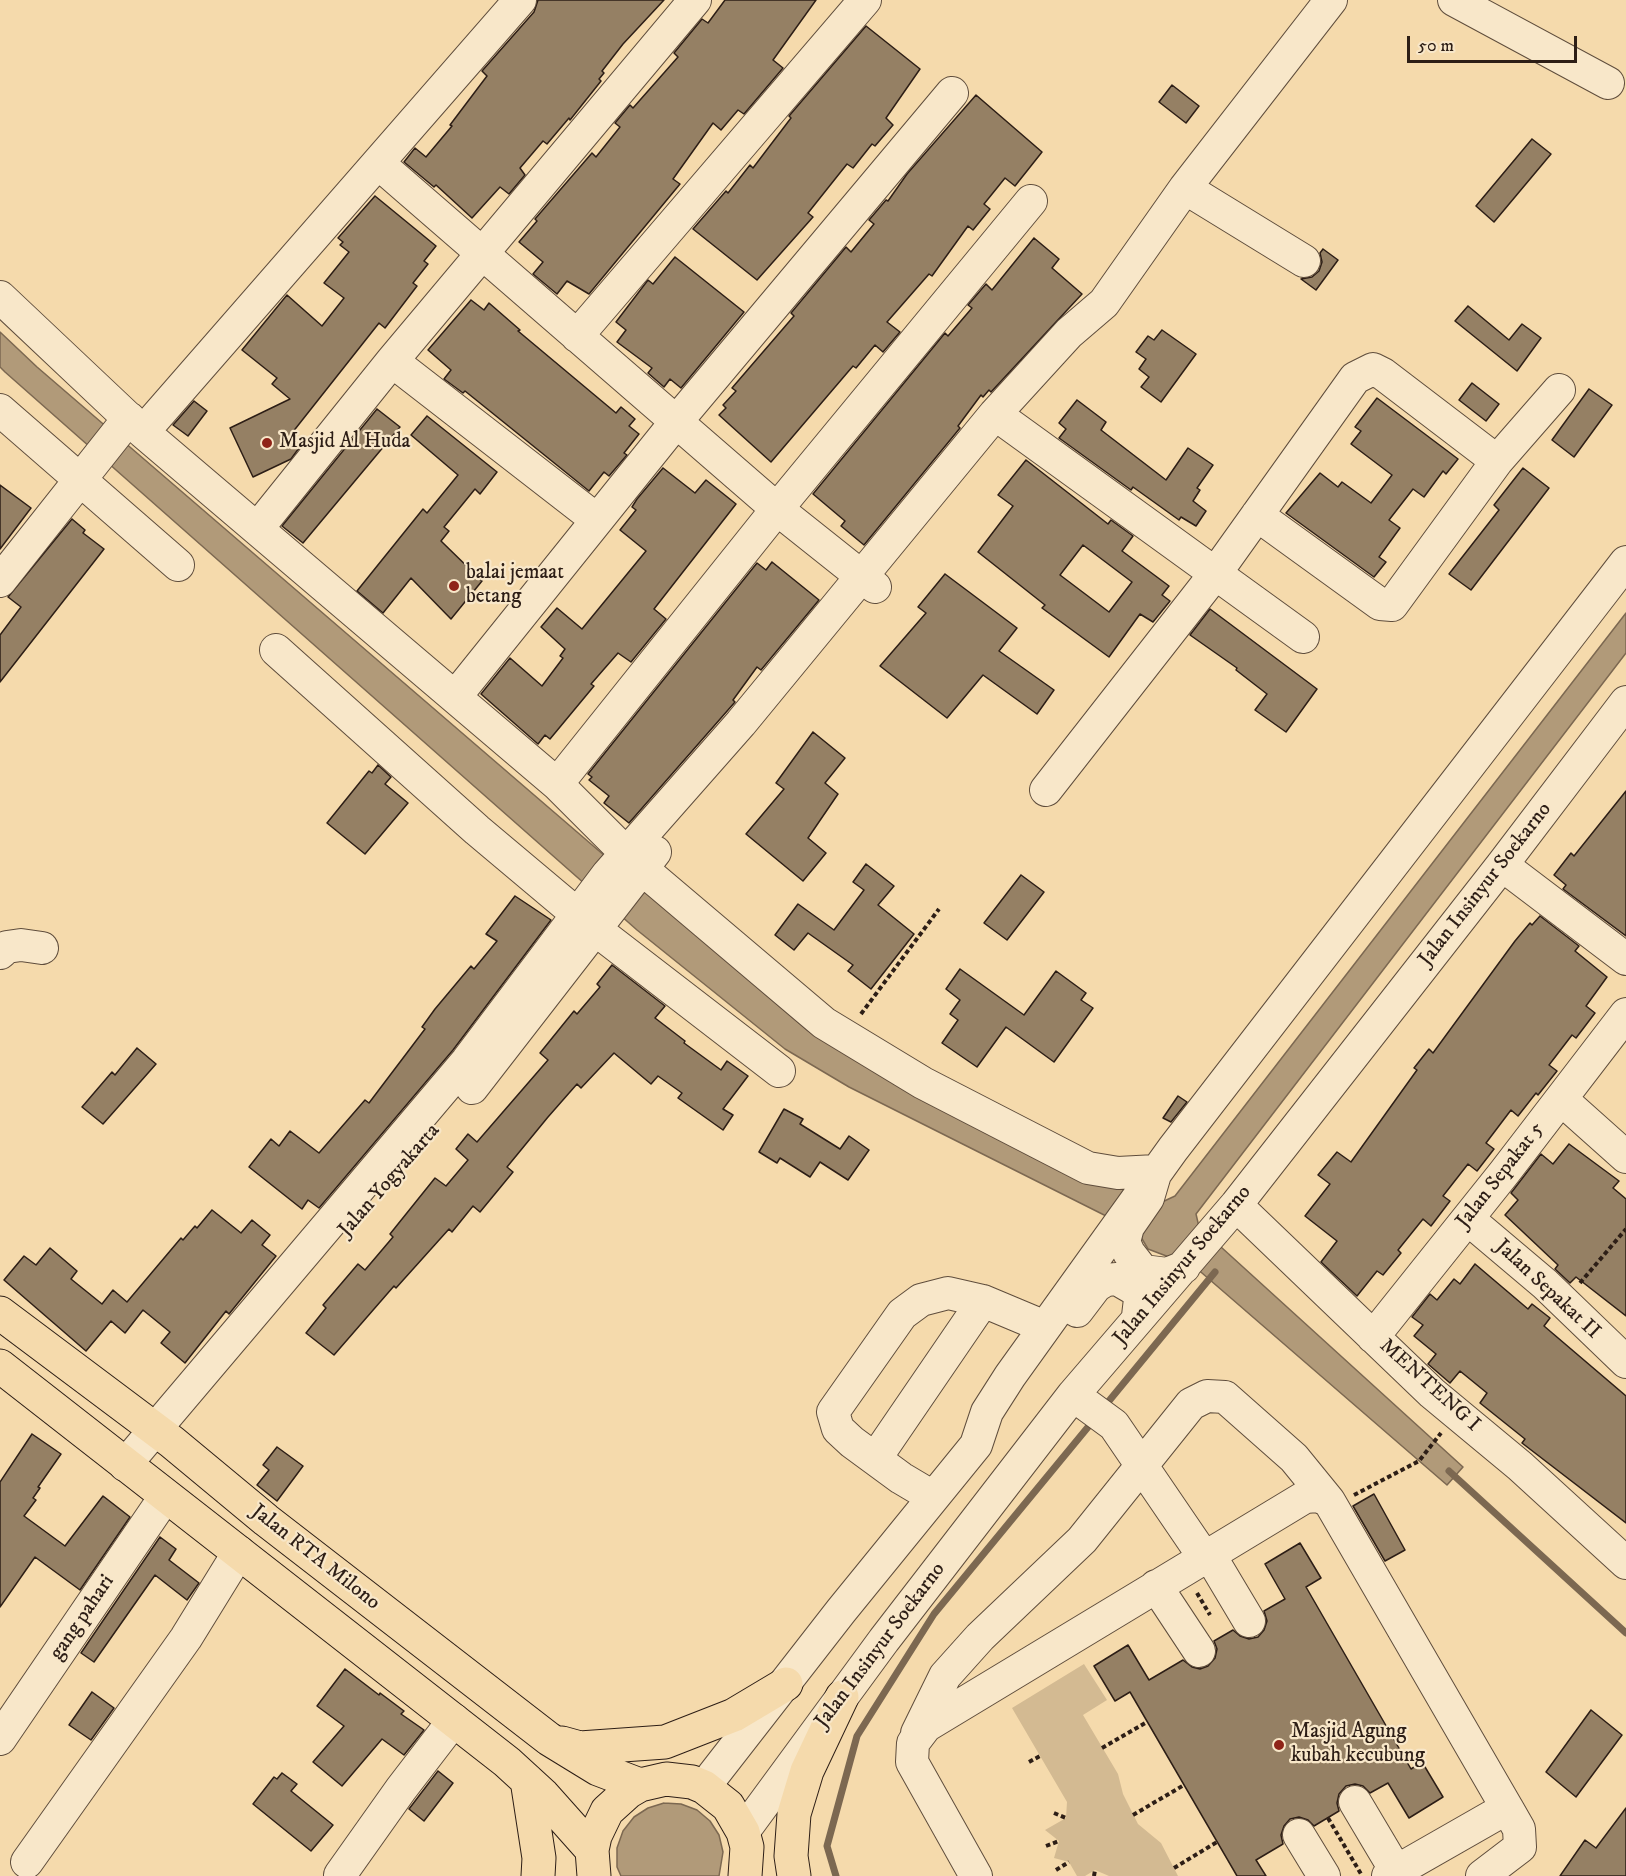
<!DOCTYPE html>
<style>
body{margin:0}
#map{position:relative;width:1626px;height:1876px;overflow:hidden;background:#f5daac;font-family:"IM FELL DW Pica",serif}
canvas{display:block}
.scale{position:absolute;left:1407px;top:36px;width:170px;height:27px;box-sizing:border-box;border:3px solid #2d1e16;border-top:0;padding-left:8px;font-size:18px;line-height:21px;white-space:nowrap;color:#2d1e16;-webkit-text-stroke:4px #f8e7c9;paint-order:stroke}
</style>
<div id="map">
<canvas width="1626" height="1876"></canvas>
<div class="scale">50 m</div>
</div>
<script>
const ctx = document.querySelector('canvas').getContext('2d');
ctx.lineJoin = 'round';
function fillPath(path, color) { ctx.fillStyle = color; ctx.fill(path, 'evenodd'); }
const shape = rows => new Path2D(rows.map(r => 'M' + r).join(''));
function stroke(path, color, width, dash) { ctx.strokeStyle = color; ctx.lineWidth = width; ctx.lineCap = dash ? 'butt' : 'round'; ctx.setLineDash(dash || []); ctx.stroke(path); }
function write(font, color, halo, rows, align = 'center') {
  ctx.font = font + ' "IM FELL DW Pica",serif'; ctx.lineWidth = 4.5; ctx.setLineDash([]); ctx.textBaseline = 'middle'; ctx.strokeStyle = halo; ctx.fillStyle = color; for (const [text, x, y, turn = 0] of rows) {
    ctx.save(); ctx.translate(x, y); ctx.rotate((+turn || 0) * Math.PI / 180); ctx.textAlign = isNaN(turn) ? turn : align; if (halo) ctx.strokeText(text, 0, 0); ctx.fillText(text, 0, 0); ctx.restore();
  }
}
fillPath(shape([
 [1084,1664,1107,1700,1083,1715,1118,1774,1123,1794,1138,1824,1161,1843,1178,1876,1109,1876,1095,1870,1085,1876,1077,1876,1069,1862,1054,1858,1059,1841,1045,1830,1066,1818,1067,1802,1012,1708]
]), '#d3ba92');
const water = shape([
 [0,332,37,367,807,1030,869,1067,1160,1203,1175,1196,1626,613,1626,653,1196,1214,1199,1227,1463,1467,1447,1485,1180,1254,1169,1257,1148,1249,1138,1232,849,1087,785,1049,637,930,5,372,0,367,0,332],
 [664,1803,681,1804,697,1810,710,1821,719,1835,723,1852,719,1876,621,1876,617,1867,617,1848,623,1831,634,1817,648,1808,664,1803]
]);
fillPath(water, '#b19a79');
stroke(water, '#7c6851', 1.5);
stroke(shape([
 [1104,1407,1215,1272],
 [1449,1471,1626,1633],
 [836,1876,827,1846,857,1736,934,1614,1093,1421]
]), '#7c6851', 7);
const building = shape([
 [538,0,664,0,623,44,602,71,604,73,599,79,601,81,570,120,569,118,547,144,543,141,520,168,525,175,509,194,500,187,472,218,436,185,434,187,404,162,415,148,426,157,452,126,450,125,487,76,482,71,534,12,538,0],
 [725,0,816,0,773,60,783,68,744,114,738,110,721,130,713,123,673,179,680,184,589,294,567,281,557,294,533,274,543,262,519,242,537,221,535,219,592,153,596,157,620,127,615,123,630,105,633,108,678,57,674,53,702,19,708,23,725,0],
 [866,26,920,69,886,118,893,125,875,146,872,144,853,168,847,164,808,213,813,217,757,280,693,229,726,191,728,193,750,165,753,168,791,118,789,116,866,26],
 [1172,85,1199,106,1186,123,1159,102,1172,85],
 [976,95,1042,152,1015,186,1005,178,984,204,990,209,973,230,968,226,932,276,929,274,887,322,900,332,883,352,875,345,856,368,853,366,771,462,719,415,726,408,723,405,736,391,732,388,794,316,791,313,846,247,851,252,874,224,869,220,886,200,888,201,907,174,976,95],
 [1532,139,1551,154,1494,222,1476,206,1532,139],
 [375,196,436,246,424,261,428,264,413,283,417,286,385,328,379,323,292,433,299,448,291,459,253,477,230,428,290,399,272,384,277,378,242,350,287,295,322,326,344,298,324,283,349,252,340,245,343,242,338,238,375,196],
 [1034,238,1059,259,1052,268,1082,294,991,392,989,390,983,397,981,395,958,426,960,428,864,545,841,526,845,521,813,494,945,333,948,336,972,308,968,305,986,284,992,290,1034,238],
 [1323,249,1338,260,1316,290,1301,279,1312,277,1319,271,1322,262,1320,253,1323,249],
 [675,257,744,312,681,388,670,379,664,387,648,373,652,368,617,342,626,330,616,322,648,280,653,284,675,257],
 [471,300,484,310,489,303,520,330,518,331,616,413,621,407,635,419,629,426,639,434,624,453,627,455,609,476,604,472,589,491,465,391,463,393,444,379,451,370,428,350,471,300],
 [1468,306,1509,340,1522,324,1541,338,1517,371,1455,321,1468,306],
 [1162,330,1196,354,1161,402,1141,387,1149,377,1139,369,1146,359,1136,352,1148,336,1154,340,1162,330],
 [1472,383,1499,404,1486,421,1459,400,1472,383],
 [1589,389,1612,405,1574,457,1552,440,1589,389],
 [1377,398,1458,459,1446,474,1443,471,1424,497,1413,489,1389,520,1400,528,1379,557,1386,562,1374,577,1286,513,1320,473,1338,487,1342,482,1371,503,1392,475,1351,444,1361,431,1355,427,1377,398],
 [1077,400,1106,422,1101,430,1166,480,1188,448,1213,465,1197,488,1200,490,1193,501,1206,511,1196,526,1181,517,1179,520,1133,487,1131,490,1059,438,1066,429,1059,423,1077,400],
 [194,401,207,411,188,436,173,425,194,401],
 [377,409,400,427,303,543,282,526,377,409],
 [427,416,497,472,480,494,475,489,444,527,449,531,441,541,482,581,451,619,411,578,383,613,357,591,423,509,427,513,458,475,411,435,427,416],
 [1026,460,1108,524,1111,520,1133,536,1122,551,1169,586,1162,595,1170,601,1153,622,1140,614,1109,657,1042,608,1045,605,978,552,1013,506,998,495,1026,460],
 [1083,545,1132,582,1109,612,1060,575,1083,545],
 [663,468,695,493,706,480,736,504,654,609,666,619,631,662,618,653,591,684,594,686,550,739,545,735,538,744,481,694,510,658,542,686,563,658,560,656,565,649,541,627,557,608,582,629,646,551,620,530,636,510,632,507,637,499,663,468],
 [1523,468,1549,488,1471,590,1449,574,1499,510,1494,505,1523,468],
 [0,485,31,508,0,549,0,485],
 [72,519,85,530,83,533,104,549,0,682,0,635,21,607,8,597,72,519],
 [772,562,819,600,761,670,757,667,733,700,735,702,629,823,604,803,609,796,589,780,592,777,588,774,757,563,766,570,772,562],
 [945,574,1017,628,999,651,1054,690,1037,714,983,675,947,718,880,666,926,613,918,607,945,574],
 [1210,609,1317,689,1286,732,1255,710,1267,694,1236,670,1237,668,1190,635,1210,609],
 [813,732,845,758,825,783,838,794,808,838,826,853,803,881,746,834,784,789,776,783,813,732],
 [378,765,391,777,385,784,408,803,365,854,327,823,369,771,372,773,378,765],
 [1626,791,1626,936,1563,889,1566,885,1554,875,1571,853,1574,856,1626,791],
 [866,864,894,886,878,905,914,934,871,989,848,971,853,965,808,933,794,950,775,935,798,904,834,930,864,890,853,882,866,864],
 [1021,875,1044,892,1007,940,984,923,1021,875],
 [515,896,551,920,453,1050,319,1208,308,1200,302,1209,249,1167,271,1139,279,1146,290,1131,319,1153,365,1100,369,1103,425,1029,422,1027,435,1009,471,966,474,969,497,941,486,934,515,896],
 [1540,916,1579,946,1575,951,1607,977,1586,1006,1595,1013,1576,1038,1572,1035,1549,1065,1557,1071,1538,1095,1536,1093,1518,1116,1511,1110,1486,1143,1494,1149,1477,1171,1468,1164,1443,1196,1450,1201,1431,1226,1423,1219,1398,1250,1401,1253,1383,1275,1377,1271,1357,1296,1321,1262,1337,1241,1305,1216,1330,1184,1318,1175,1337,1152,1351,1162,1417,1070,1414,1068,1429,1049,1433,1053,1515,941,1530,923,1532,925,1540,916],
 [612,965,665,1006,655,1018,685,1041,684,1043,721,1070,727,1061,748,1076,723,1109,733,1115,723,1130,678,1098,682,1093,658,1076,651,1084,614,1053,581,1088,577,1084,548,1117,507,1167,513,1172,480,1212,473,1206,452,1232,449,1229,396,1288,394,1286,334,1355,329,1351,306,1333,326,1308,323,1305,358,1264,365,1270,393,1237,390,1234,435,1178,446,1186,468,1160,456,1149,468,1134,477,1142,548,1060,540,1053,574,1011,577,1014,600,987,597,984,612,965],
 [960,969,1024,1015,1056,971,1086,993,1081,1000,1093,1008,1054,1062,1006,1027,977,1067,942,1043,958,1020,950,1014,960,1000,946,989,960,969],
 [137,1048,156,1064,103,1124,82,1107,112,1072,115,1075,137,1048],
 [1178,1096,1187,1102,1171,1122,1163,1118,1178,1096],
 [784,1109,803,1119,800,1124,840,1149,849,1136,869,1150,848,1180,820,1162,810,1177,780,1158,777,1163,759,1152,784,1109],
 [1569,1144,1619,1181,1613,1188,1626,1199,1626,1316,1576,1277,1570,1283,1555,1269,1558,1265,1505,1215,1518,1200,1511,1193,1541,1154,1553,1164,1569,1144],
 [212,1210,241,1233,252,1220,270,1235,262,1245,276,1256,229,1314,226,1311,185,1363,161,1343,170,1332,143,1310,125,1333,111,1321,86,1351,4,1280,24,1256,36,1265,50,1248,77,1271,71,1279,102,1304,113,1290,127,1302,181,1238,183,1240,195,1226,197,1228,212,1210],
 [1475,1264,1528,1309,1532,1304,1550,1318,1544,1326,1626,1396,1626,1523,1522,1443,1525,1439,1480,1403,1487,1393,1460,1371,1450,1383,1428,1364,1436,1354,1414,1336,1423,1325,1412,1317,1430,1294,1437,1300,1454,1279,1460,1284,1475,1264],
 [32,1434,61,1454,38,1487,40,1488,33,1498,36,1500,24,1516,65,1546,103,1496,130,1517,80,1590,35,1557,0,1607,0,1482,32,1434],
 [277,1447,303,1466,277,1501,257,1485,269,1470,263,1465,277,1447],
 [1374,1494,1405,1550,1385,1561,1353,1506,1374,1494],
 [160,1537,176,1549,169,1560,199,1583,187,1600,155,1575,94,1662,81,1653,160,1537],
 [1300,1543,1321,1578,1306,1587,1411,1769,1422,1762,1443,1797,1409,1818,1388,1783,1370,1793,1363,1786,1355,1784,1346,1786,1339,1794,1337,1803,1339,1811,1314,1826,1308,1820,1299,1817,1290,1819,1284,1826,1281,1835,1283,1844,1256,1860,1266,1876,1237,1876,1130,1692,1115,1701,1094,1666,1128,1645,1149,1680,1183,1660,1192,1667,1200,1669,1208,1666,1215,1658,1217,1649,1214,1641,1233,1630,1240,1636,1249,1639,1258,1637,1264,1630,1267,1621,1264,1611,1285,1599,1265,1564,1300,1543],
 [345,1669,379,1695,380,1693,404,1711,401,1714,424,1730,404,1755,382,1739,342,1786,313,1762,344,1726,317,1706,345,1669],
 [92,1692,114,1708,91,1740,69,1725,92,1692],
 [1591,1710,1622,1735,1576,1797,1546,1772,1591,1710],
 [438,1771,453,1783,424,1821,409,1809,438,1771],
 [282,1773,297,1784,291,1791,333,1825,311,1851,253,1804,274,1777,277,1779,282,1773],
 [1626,1808,1626,1876,1560,1876,1585,1840,1596,1848,1626,1808]
]);
fillPath(building, '#958064');
stroke(building, '#2d1e16', 1.5);
const minor = shape([
 [1454,0,1608,83],
 [378,163,777,509,875,587],
 [1185,188,1304,261],
 [0,297,143,432,557,784,641,868,824,1023,923,1083,1088,1168,1118,1173,1156,1171,1148,1198,1128,1227,1124,1242,1129,1253,1143,1271,1167,1274,1184,1267],
 [577,336,865,0],
 [392,361,597,520],
 [0,410,178,565],
 [995,414,1303,637],
 [143,432,520,0],
 [1257,515,1380,604,1392,605,1497,461,1559,390],
 [257,529,392,361,695,0],
 [0,581,129,418],
 [276,650,477,830,596,930,779,1071],
 [455,697,676,422,952,93],
 [557,784,777,509,1031,201],
 [1046,790,1215,574,1355,378,1373,369,1383,374,1497,461],
 [1502,865,1626,959],
 [0,953,7,947,21,945,42,948],
 [472,1088,655,852],
 [1561,1099,1626,1157],
 [1236,1205,1432,1393,1520,1466,1626,1563],
 [1468,1219,1545,1284,1626,1362],
 [1077,1311,1096,1286,1106,1280,1117,1279,1136,1290,1140,1299,1138,1316],
 [1373,1337,1504,1173,1626,1014],
 [1073,1395,1114,1425,1204,1557],
 [875,1459,983,1301],
 [125,1465,467,1061,608,874,741,723,995,414,1069,333,1104,303,1185,188,1331,0],
 [933,1497,901,1478,852,1442,838,1429,833,1412,902,1314,921,1300,948,1293,983,1301,1045,1327],
 [1209,1554,1249,1621],
 [1156,1586,1199,1651],
 [917,1733,945,1676,980,1637,1082,1540,1191,1404,1207,1396,1225,1397,1294,1458,1329,1501],
 [0,1739,165,1497],
 [704,1787,841,1611,976,1445,987,1412,1010,1376,1173,1149,1626,562],
 [1355,1802,1396,1871],
 [743,1832,884,1640,1073,1395,1236,1205,1502,865,1626,702],
 [1299,1835,1324,1876],
 [27,1862,186,1638,239,1552],
 [340,1875,401,1789,454,1720],
 [976,1876,912,1762,913,1743,926,1726,1305,1497,1318,1496,1329,1501,1507,1808,1388,1876],
 [1482,1876,1520,1847,1519,1829,1507,1808]
]);
const highway = shape([
 [0,1313,172,1442,266,1520,549,1739,598,1769,640,1785],
 [0,1366,507,1762,543,1795,592,1850],
 [562,1743,580,1748,665,1742,734,1715,786,1684],
 [527,1780,539,1858,538,1876],
 [594,1876,592,1850,595,1836,607,1811,628,1792,640,1785,666,1779,692,1782,704,1787,728,1806,743,1832,747,1847,745,1876],
 [794,1876,791,1856,794,1814,807,1771,842,1697]
]);
stroke(minor, '#5f4d3c', 34);
stroke(highway, '#2d1e16', 35);
stroke(shape([
 [861,1014,939,909],
 [1580,1283,1626,1229],
 [1354,1495,1419,1461,1441,1433],
 [1197,1593,1210,1615],
 [1102,1748,1147,1722],
 [1029,1762,1040,1756],
 [1054,1813,1066,1818],
 [1133,1815,1184,1785],
 [1328,1818,1361,1874],
 [1046,1846,1059,1841],
 [1174,1868,1217,1842],
 [1056,1870,1069,1862],
 [1094,1876,1095,1870]
]), '#2d1e16', 4, [4.5, 3]);
stroke(minor, '#f8e7c9', 32);
stroke(highway, '#f5daac', 33);
for (const [x, y, r, color] of [
 [267,443,6,"#8f2418"],
 [454,586,6,"#8f2418"],
 [1279,1745,6,"#8f2418"]
]) { const dot = new Path2D(); dot.arc(x, y, r, 0, 2 * Math.PI); ctx.fillStyle = color; ctx.fill(dot); stroke(dot, '#f8e7c9', 2); }
write('21px', '#2d1e16', '#f8e7c9', [
 ["Masjid Al Huda",279,443],
 ["balai jemaat",466,574],
 ["betang",466,598],
 ["Masjid Agung",1291,1733],
 ["kubah kecubung",1291,1757]
], 'left');
write('21px', '#2d1e16', '#f8e7c9', [
 ["Jalan Insinyur Soekarno",1486,885,-52],
 ["Jalan Sepakat 5",1501,1176,-52],
 ["Jalan Yogyakarta",390,1181,-49],
 ["Jalan Insinyur Soekarno",1183,1266,-50],
 ["Jalan Sepakat II",1547,1290,43],
 ["MENTENG I",1429,1386,42],
 ["Jalan RTA Milono",315,1558,38],
 ["gang pahari",83,1618,-56],
 ["Jalan Insinyur Soekarno",881,1646,-53]
]);
</script>
